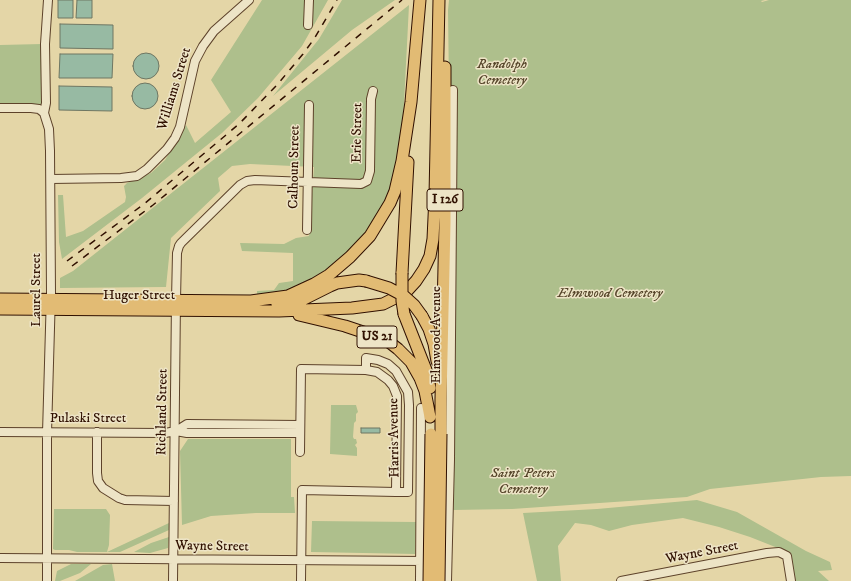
<!DOCTYPE html>
<style>
body{margin:0}
canvas{display:block;background:#e4d6a7}
</style>
<canvas width="851" height="581"></canvas>
<script>
const ctx = document.querySelector('canvas').getContext('2d');
ctx.lineJoin = 'round';
function fillPath(path, color) { ctx.fillStyle = color; ctx.fill(path, 'evenodd'); }
const shape = rows => new Path2D(rows.map(r => 'M' + r).join(''));
function stroke(path, color, width, dash) { ctx.strokeStyle = color; ctx.lineWidth = width; ctx.lineCap = dash ? 'butt' : 'round'; ctx.setLineDash(dash || []); ctx.stroke(path); }
function write(font, color, halo, rows, align = 'center') {
  ctx.font = font + ' "IM FELL DW Pica",serif'; ctx.lineWidth = 3; ctx.setLineDash([]); ctx.textBaseline = 'middle'; ctx.strokeStyle = halo; ctx.fillStyle = color; for (const [text, x, y, turn = 0] of rows) {
    ctx.save(); ctx.translate(x, y); ctx.rotate((+turn || 0) * Math.PI / 180); ctx.textAlign = isNaN(turn) ? turn : align; if (halo) ctx.strokeText(text, 0, 0); ctx.fillText(text, 0, 0); ctx.restore();
  }
}
fillPath(shape([
 [262,0,328,0,302,46,258,98,222,133,142,198,62,259,59,242,58,195,63,195,66,237,83,231,125,202,126,197,124,186,127,183,151,173,165,160,186,125,195,143,231,112,211,80],
 [342,0,395,0,352,30,273,96,319,39],
 [449,0,765,0,761,1,762,2,769,0,851,0,851,476,821,477,710,489,687,497,512,509,453,510,456,86,449,88,448,10],
 [409,5,403,123,400,157,388,198,368,233,332,269,298,289,257,297,257,291,274,290,279,283,293,281,293,253,242,251,240,243,284,244,296,238,309,236,314,167,250,164,232,166,218,178,220,191,171,238,166,287,60,288,60,278,73,271],
 [42,44,42,104,38,105,0,105,0,45],
 [331,405,356,405,358,412,356,414,356,421,354,423,353,437,354,439,356,439,357,443,355,445,357,448,357,456,330,454],
 [188,439,291,439,291,497,294,497,295,513,256,513,211,516,182,525,180,451],
 [697,500,737,512,806,551,830,562,832,570,818,571,829,581,795,581,788,552,750,537,719,527,683,518,632,525,609,531,591,525,575,523,558,546,561,581,537,581,523,513,597,509],
 [54,509,106,509,110,515,109,545,107,552,169,523,169,530,120,552,77,552,69,550,55,550,53,549],
 [312,521,416,522,415,554,311,552],
 [169,537,168,548,150,553,134,552,151,543],
 [71,564,91,564,80,573,60,581,55,581,57,571],
 [112,564,115,581,75,581,103,565]
]), '#aebf8c');
const water = shape([
 [58,0,73,0,73,18,58,18,58,0],
 [77,0,92,0,92,18,76,18,77,0],
 [60,24,113,25,113,49,60,48,60,24],
 '133 66a13 13 0 1 1 26 0a13 13 0 1 1-26 0Z',
 [60,54,113,54,112,78,59,78,60,54],
 '132 96a13 13 0 1 1 26 0a13 13 0 1 1-26 0Z',
 [59,86,112,87,112,111,59,110,59,86],
 [361,428,380,428,380,433,361,433,361,428]
]);
fillPath(water, '#97baa3');
stroke(water, '#6e7662', 1);
const minor = shape([
 [308,25,309,0],
 [0,108,31,108,39,109,44,113],
 [51,179,121,178,137,176,147,169,167,149,175,138,180,127,195,61,203,46,214,31,249,0],
 [307,230,309,105],
 [366,370,366,358,378,360,388,364,396,371,408,392,409,405,408,492,396,492],
 [176,431,187,433,300,433],
 [0,432,165,433,176,431,187,424,300,425],
 [97,432,97,473,98,481,103,488,119,498,125,500,174,501],
 [300,452,301,369,366,370,377,372,388,380,393,386,397,396,396,492,302,490,301,581],
 [0,558,424,561],
 [47,581,47,433,51,293,50,151,49,129,44,113,46,103,45,44,48,0],
 [173,581,176,300,177,253,179,246,181,243,240,185,247,181,255,180,361,184,367,181,370,171,371,99,373,91],
 [420,581,421,408],
 [447,581,450,460,453,90],
 [621,581,767,553,779,552,787,556,791,581]
]);
const highway = shape([
 [402,273,408,162],
 [0,299,251,301,288,296,314,284,329,275,350,257,370,236,390,203,395,191,402,161,411,102,420,0],
 [277,304,302,300,330,286,337,283,359,280,366,281],
 [0,309,279,311,352,308,383,304,405,293,416,281,424,269,430,256,433,239,435,196,439,0],
 [404,314,426,370,430,388],
 [299,315,345,326,375,336,389,342,398,349,411,362,420,378,425,391,430,417],
 [422,316,429,329,434,344,437,361],
 [441,434,441,399,445,223,445,67]
]);
stroke(minor, '#5d422a', 10);
stroke(highway, '#301000', 13);
stroke(minor, '#ede4c6', 8);
stroke(highway, '#e2bb74', 11);
stroke(shape([
 [67,261,144,204,239,124,277,85,303,54,314,39,337,0],
 [72,266,153,205,402,0]
]), '#301000', 1.5, [7, 7]);
const highwayBridge = shape([
 [402,273,402,301,404,314],
 [366,281,389,288,404,296,414,305,422,316],
 [429,581,431,434],
 [439,581,441,434]
]);
stroke(highwayBridge, '#301000', 13, []);
stroke(highwayBridge, '#e2bb74', 11);
for (const [x, y, w] of [
 [445,200,36],
 [377,337,40]
]) { const box = new Path2D(); box.roundRect(x - w / 2, y - 11, w, 22, 3); ctx.fillStyle = '#ede4c6'; ctx.fill(box); stroke(box, '#301000', 1); }
write('bold 13px', '#301000', null, [
 ["I 126",445,200],
 ["US 21",377,337]
]);
write('italic 14px', '#56452a', '#ede4c6', [
 ["Randolph",502,65],
 ["Cemetery",502,81],
 ["Elmwood Cemetery",610,294],
 ["Saint Peters",523,474],
 ["Cemetery",523,490]
]);
write('14px', '#301000', '#ede4c6', [
 ["Williams Street",175,89,-73],
 ["Erie Street",358,133,-89],
 ["Calhoun Street",295,167,-89],
 ["Laurel Street",37,290,-90],
 ["Huger Street",139,296],
 ["Elmwood Avenue",437,335,-90],
 ["Richland Street",163,412,-89],
 ["Pulaski Street",88,419],
 ["Harris Avenue",395,438,-91],
 ["Wayne Street",212,547,1],
 ["Wayne Street",702,553,-11]
]);
</script>
